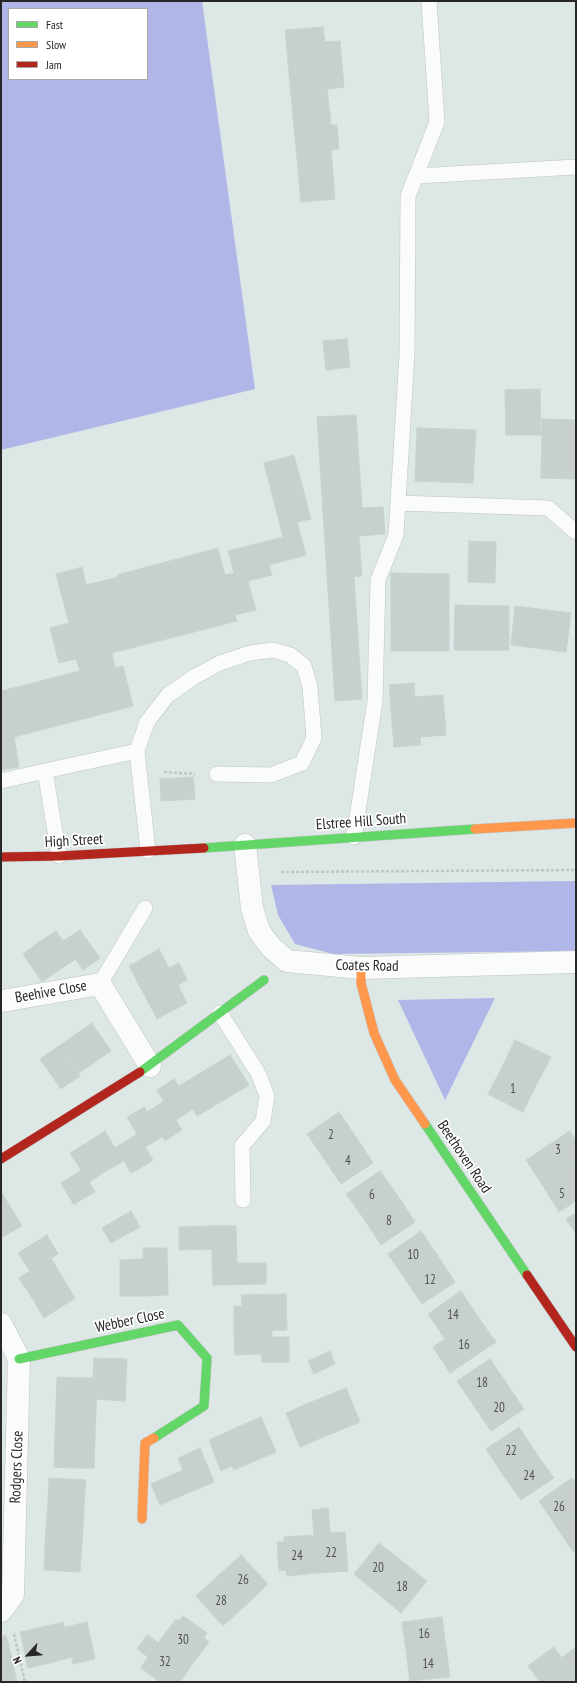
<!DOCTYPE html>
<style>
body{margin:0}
#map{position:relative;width:577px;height:1683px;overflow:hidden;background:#dce7e6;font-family:"PT Sans Narrow",sans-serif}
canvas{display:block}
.frame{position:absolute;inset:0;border:2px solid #272727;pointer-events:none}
.legend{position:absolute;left:8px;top:8px;width:140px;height:72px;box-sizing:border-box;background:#fff;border:1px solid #a9a9a9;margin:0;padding:5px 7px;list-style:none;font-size:12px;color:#272727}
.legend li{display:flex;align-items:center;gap:8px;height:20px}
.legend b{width:20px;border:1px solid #a9a9a9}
.north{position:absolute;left:8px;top:1635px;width:40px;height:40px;-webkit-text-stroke:3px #fff;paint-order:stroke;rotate:244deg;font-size:11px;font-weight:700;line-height:16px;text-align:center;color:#272727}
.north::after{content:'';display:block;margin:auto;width:14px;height:18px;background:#272727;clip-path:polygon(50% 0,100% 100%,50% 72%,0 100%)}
</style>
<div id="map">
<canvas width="577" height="1683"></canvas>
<div class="frame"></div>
<ul class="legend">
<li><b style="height:5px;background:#63d668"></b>Fast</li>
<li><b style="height:5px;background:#ff974d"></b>Slow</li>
<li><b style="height:5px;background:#b3261e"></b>Jam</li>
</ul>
<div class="north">N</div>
</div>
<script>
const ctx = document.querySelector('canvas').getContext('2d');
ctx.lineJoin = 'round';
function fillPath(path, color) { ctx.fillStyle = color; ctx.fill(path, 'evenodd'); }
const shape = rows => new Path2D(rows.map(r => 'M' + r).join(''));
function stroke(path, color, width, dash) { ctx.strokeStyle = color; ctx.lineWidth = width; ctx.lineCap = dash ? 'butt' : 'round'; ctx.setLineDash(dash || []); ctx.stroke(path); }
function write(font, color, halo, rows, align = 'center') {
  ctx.font = font + ' "PT Sans Narrow",sans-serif'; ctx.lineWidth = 3.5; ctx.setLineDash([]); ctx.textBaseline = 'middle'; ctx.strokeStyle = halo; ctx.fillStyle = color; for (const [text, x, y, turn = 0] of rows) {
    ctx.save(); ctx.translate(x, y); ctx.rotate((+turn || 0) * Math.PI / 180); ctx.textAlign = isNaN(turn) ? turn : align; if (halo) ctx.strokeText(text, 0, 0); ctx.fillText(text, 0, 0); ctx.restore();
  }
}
fillPath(shape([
 [1,1,202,1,255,389,1,450],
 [9,9,147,9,147,79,9,79],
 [576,881,576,951,333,954,295,944,278,915,271,885],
 [495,998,445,1100,398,1000]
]), '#b1b6e8');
const building = shape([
 [323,27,325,42,340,41,344,87,327,89,331,125,337,125,339,149,331,150,335,199,301,202,285,30,323,27],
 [347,339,350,367,326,370,323,341,347,339],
 [540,389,541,435,506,435,505,390,540,389],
 [356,415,362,508,383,507,385,534,359,536,362,576,354,577,362,699,335,701,317,417,356,415],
 [542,419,576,420,576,479,541,478,542,419],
 [417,428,476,430,473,483,415,481,417,428],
 [294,455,311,519,297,522,306,555,269,565,272,575,248,581,256,610,235,615,237,621,112,653,115,668,123,666,133,706,14,737,19,767,1,770,1,734,2,733,1,728,1,691,80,671,76,659,59,663,50,628,69,623,56,574,82,567,86,585,118,577,117,575,218,548,225,575,234,573,228,551,283,537,264,463,294,455],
 [469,541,496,542,495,583,468,582,469,541],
 [391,573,449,574,449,651,391,651,391,573],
 [455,605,509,606,509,650,454,650,455,605],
 [515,606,571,613,566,652,511,645,515,606],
 [414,683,415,697,443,695,446,735,420,737,421,745,394,747,389,685,414,683],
 [193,777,195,799,161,801,160,779,193,777],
 [80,930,100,958,83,970,63,941,80,930],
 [56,931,76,959,59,970,39,942,56,931],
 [39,942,59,970,42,982,23,954,39,942],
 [159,949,169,968,179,963,187,980,178,985,187,1003,157,1019,129,966,159,949],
 [92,1023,111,1051,95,1062,76,1034,92,1023],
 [76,1034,95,1062,79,1073,59,1046,76,1034],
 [515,1040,551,1057,537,1084,502,1067,515,1040],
 [59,1046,80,1076,61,1089,40,1059,59,1046],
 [230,1055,249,1085,197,1116,179,1086,230,1055],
 [502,1067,537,1084,523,1112,488,1094,502,1067],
 [174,1079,193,1109,176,1120,157,1090,174,1079],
 [164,1101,182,1130,165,1141,147,1112,164,1101],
 [144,1107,162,1137,145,1147,153,1160,142,1167,126,1141,137,1134,127,1117,144,1107],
 [339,1112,356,1137,324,1159,307,1134,339,1112],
 [105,1131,115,1148,126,1141,142,1167,131,1173,124,1161,106,1171,88,1142,105,1131],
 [570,1131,576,1141,576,1164,543,1186,526,1160,570,1131],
 [356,1137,373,1163,341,1184,324,1159,356,1137],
 [88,1142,106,1171,89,1182,95,1192,84,1198,71,1177,81,1170,70,1153,88,1142],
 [576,1164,576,1201,559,1212,543,1186,576,1164],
 [380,1171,398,1196,364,1219,346,1194,380,1171],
 [71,1177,84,1198,74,1205,61,1183,71,1177],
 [1,1191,11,1208,1,1214,1,1191],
 [398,1196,415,1222,381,1245,364,1219,398,1196],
 [11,1208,22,1226,1,1238,1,1214,11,1208],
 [131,1211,140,1227,111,1243,102,1228,131,1211],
 [576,1213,576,1234,566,1219,576,1213],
 [212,1226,212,1249,179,1250,179,1227,212,1226],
 [212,1226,236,1226,237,1263,212,1264,212,1226],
 [421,1231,438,1256,405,1279,388,1254,421,1231],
 [47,1235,58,1254,30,1271,18,1253,47,1235],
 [143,1248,167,1248,168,1295,144,1296,143,1248],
 [438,1256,455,1282,422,1304,405,1279,438,1256],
 [51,1258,63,1278,32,1298,19,1278,51,1258],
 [143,1259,144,1296,120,1296,120,1260,143,1259],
 [237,1263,266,1263,266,1284,213,1285,212,1264,237,1263],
 [63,1278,75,1298,44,1318,32,1298,63,1278],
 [461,1291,478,1317,445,1339,428,1314,461,1291],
 [286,1294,287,1330,234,1331,234,1306,242,1306,241,1295,286,1294],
 [478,1317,496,1342,450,1373,433,1347,478,1317],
 [272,1330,272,1337,289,1337,289,1362,262,1362,261,1354,235,1355,234,1331,272,1330],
 [330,1351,335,1364,314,1374,308,1361,330,1351],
 [94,1358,127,1359,126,1380,93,1378,94,1358],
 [490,1359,507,1384,474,1406,457,1381,490,1359],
 [57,1377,77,1378,76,1408,56,1407,57,1377],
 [77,1378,97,1378,96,1408,76,1408,77,1378],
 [97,1378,126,1380,125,1401,96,1399,97,1378],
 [507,1384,524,1409,491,1431,474,1406,507,1384],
 [346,1388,360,1422,321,1438,306,1404,346,1388],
 [306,1404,321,1438,300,1447,286,1413,306,1404],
 [56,1407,76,1408,75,1438,55,1437,56,1407],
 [76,1408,96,1408,95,1438,75,1438,76,1408],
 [261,1417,276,1452,255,1461,240,1426,261,1417],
 [240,1426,255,1461,234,1470,232,1466,221,1471,209,1440,240,1426],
 [519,1427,536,1453,503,1475,486,1449,519,1427],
 [55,1437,75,1438,74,1468,54,1467,55,1437],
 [75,1438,95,1438,94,1468,74,1468,75,1438],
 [200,1448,214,1482,160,1505,151,1484,183,1470,178,1458,200,1448],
 [536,1453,554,1478,521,1500,503,1475,536,1453],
 [49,1478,86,1480,84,1505,48,1503,49,1478],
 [572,1478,576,1484,576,1513,556,1526,539,1501,572,1478],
 [48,1503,84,1505,83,1528,46,1526,48,1503],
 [328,1508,330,1533,345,1532,348,1571,317,1573,312,1510,328,1508],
 [576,1513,576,1549,573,1552,556,1526,576,1513],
 [46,1526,83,1528,80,1572,44,1570,46,1526],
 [314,1535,317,1573,287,1576,286,1570,279,1571,277,1542,284,1542,284,1537,314,1535],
 [379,1543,403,1562,377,1593,354,1574,379,1543],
 [241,1555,268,1584,246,1605,218,1576,241,1555],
 [403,1562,427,1581,401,1613,377,1593,403,1562],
 [218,1576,246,1605,223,1626,196,1596,218,1576],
 [183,1616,207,1633,204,1638,209,1642,191,1666,158,1643,176,1619,179,1621,183,1616],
 [442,1617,446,1647,406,1651,402,1622,442,1617],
 [63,1622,72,1657,50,1663,42,1627,63,1622],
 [87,1622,95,1659,73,1664,65,1627,87,1622],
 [42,1627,50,1663,28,1668,20,1632,42,1627],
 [6,1635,9,1646,17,1682,1,1682,1,1637,6,1635],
 [147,1635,191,1666,180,1682,160,1682,141,1668,148,1657,137,1649,147,1635],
 [446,1647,450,1677,410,1681,406,1651,446,1647],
 [554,1647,576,1678,576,1682,540,1682,528,1666,554,1647],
 [576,1647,576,1678,561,1658,576,1647]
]);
fillPath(building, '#c7d0cf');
stroke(building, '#c8d2d1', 1);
const lane = shape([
 [416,176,576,167],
 [398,503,548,508,576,532],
 [137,751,147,722,168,695,194,677,220,663,250,653,273,650,290,655,304,666,310,687,314,738,302,763,271,775,217,774],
 [1,781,45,771],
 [354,837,375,701,378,580,396,535,407,354,408,196,437,122,429,1],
 [59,856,45,771,137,751,148,851],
 [100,984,145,908],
 [220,1013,258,1073,267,1096,263,1121,242,1146,243,1200]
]);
const street = shape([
 [245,845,252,908,259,931,271,947,287,961,361,968,576,962],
 [2,1001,100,984,150,1066],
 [1,1324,19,1359,13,1595,1,1611]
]);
const fast = shape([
 [204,848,475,829],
 [140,1072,264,980],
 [425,1124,527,1275],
 [19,1359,178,1325,207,1358,204,1406,154,1438]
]);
const slow = shape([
 [475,829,576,823],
 [361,968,361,983,374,1033,395,1080,425,1124],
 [142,1519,145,1443,154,1438]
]);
const jam = shape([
 [1,857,59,856,204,848],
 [1,1159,140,1072],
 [527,1275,576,1347]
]);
stroke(lane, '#c2c4c3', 16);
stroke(street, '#c2c4c3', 23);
stroke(fast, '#c2c4c3', 10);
stroke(slow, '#c2c4c3', 10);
stroke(jam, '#c2c4c3', 10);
stroke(shape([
 [164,772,195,774],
 [281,872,576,870],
 [14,1634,25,1682]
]), '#c3c5c4', 2.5, [3, 2]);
stroke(lane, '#fafbfb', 15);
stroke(street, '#fafbfb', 22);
stroke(fast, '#63d668', 9);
stroke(slow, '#ff974d', 9);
stroke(jam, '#b3261e', 9);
write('13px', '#505252', null, [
 ["1",513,1089],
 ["2",331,1135],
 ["3",558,1150],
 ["4",348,1161],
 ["5",562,1194],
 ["6",372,1195],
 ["8",389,1221],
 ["10",413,1255],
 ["12",430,1280],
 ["14",453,1315],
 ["16",464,1345],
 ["18",482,1383],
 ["20",499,1408],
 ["22",511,1451],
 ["24",529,1476],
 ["26",559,1507],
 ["22",331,1553],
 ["24",297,1556],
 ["20",378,1568],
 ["26",243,1580],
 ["18",402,1587],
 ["28",221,1601],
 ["16",424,1634],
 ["30",183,1640],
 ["32",165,1662],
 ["14",428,1664]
]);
write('15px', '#272727', '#fff', [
 ["Elstree Hill South",361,822,-4],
 ["High Street",74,841,-3],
 ["Coates Road",367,966,1],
 ["Beehive Close",51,992,-10],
 ["Beethoven Road",464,1157,56],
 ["Webber Close",130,1321,-12],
 ["Rodgers Close",17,1467,-88]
]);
</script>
